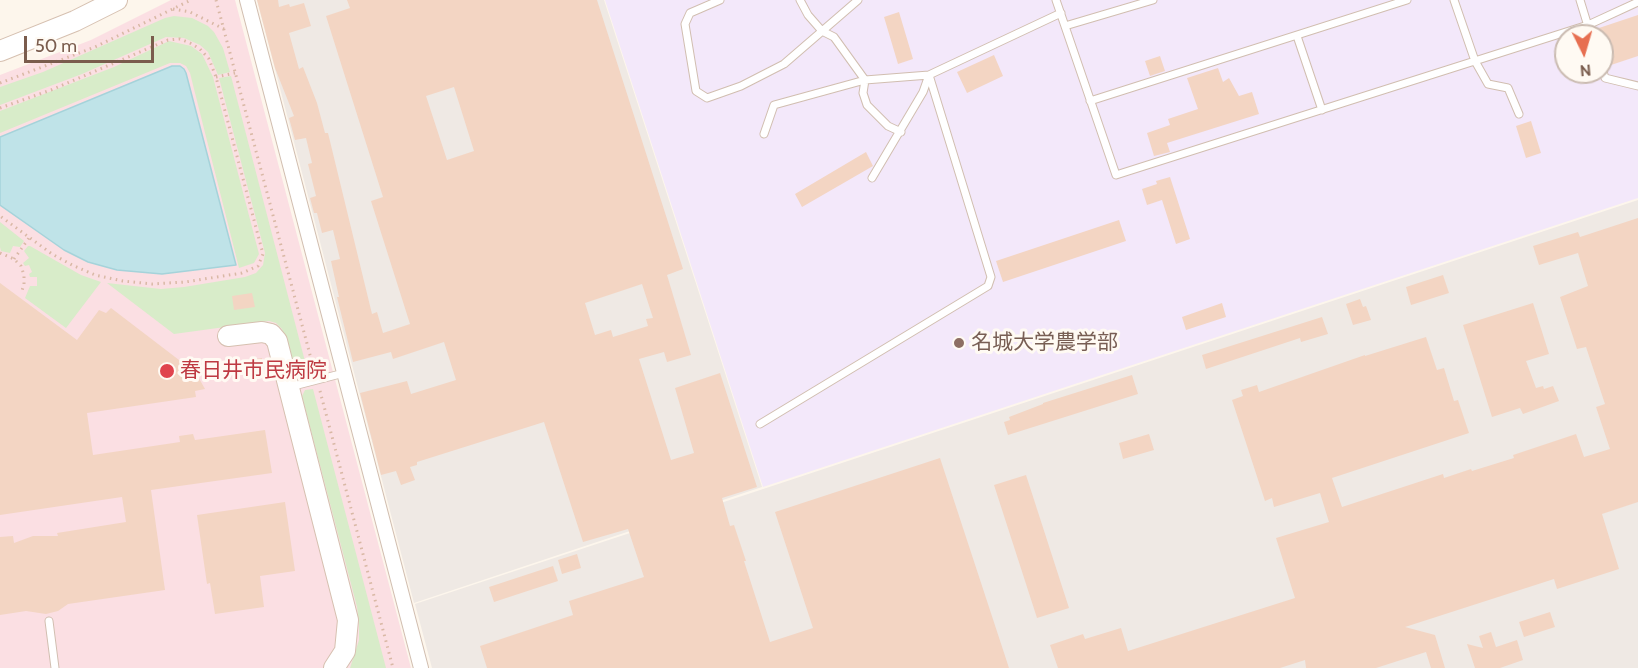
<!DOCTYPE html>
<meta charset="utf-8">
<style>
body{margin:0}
#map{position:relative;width:1638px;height:668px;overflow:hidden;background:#fdf6ec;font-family:Cabin,sans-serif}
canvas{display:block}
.north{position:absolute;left:1554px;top:24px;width:60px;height:60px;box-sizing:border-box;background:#fffaf3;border:2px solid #cabbb1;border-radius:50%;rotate:175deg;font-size:16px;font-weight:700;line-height:24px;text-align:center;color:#7a5c4d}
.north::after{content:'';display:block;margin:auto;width:21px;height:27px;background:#e76f51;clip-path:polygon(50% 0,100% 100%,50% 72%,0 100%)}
.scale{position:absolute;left:24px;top:36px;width:130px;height:27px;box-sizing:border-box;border:3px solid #7a5c4d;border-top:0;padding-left:8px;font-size:18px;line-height:21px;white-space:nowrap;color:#7a5c4d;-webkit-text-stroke:4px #fffaf3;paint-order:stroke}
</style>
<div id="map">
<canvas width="1638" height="668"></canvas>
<div class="north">N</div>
<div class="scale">50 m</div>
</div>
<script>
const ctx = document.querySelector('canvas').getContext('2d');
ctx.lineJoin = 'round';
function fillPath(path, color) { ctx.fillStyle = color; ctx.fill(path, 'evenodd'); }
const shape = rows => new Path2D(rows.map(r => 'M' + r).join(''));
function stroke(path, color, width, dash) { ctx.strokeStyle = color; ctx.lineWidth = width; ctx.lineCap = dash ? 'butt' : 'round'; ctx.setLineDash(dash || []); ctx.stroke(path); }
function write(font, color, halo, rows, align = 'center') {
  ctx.font = font + ' Cabin,"Noto Sans JP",sans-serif'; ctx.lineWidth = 6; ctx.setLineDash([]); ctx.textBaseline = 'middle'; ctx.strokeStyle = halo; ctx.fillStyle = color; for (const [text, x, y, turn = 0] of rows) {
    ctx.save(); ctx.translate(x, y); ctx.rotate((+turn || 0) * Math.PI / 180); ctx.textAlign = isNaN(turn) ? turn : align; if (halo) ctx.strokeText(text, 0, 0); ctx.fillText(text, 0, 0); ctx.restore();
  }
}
fillPath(shape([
 [257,0,604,0,762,487,414,603],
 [1638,200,1638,668,432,668,415,604]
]), '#efe9e4');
fillPath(shape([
 [605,0,1638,0,1638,198,763,487],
 [1566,36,1602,36,1602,72,1566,72]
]), '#f3e8fa');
fillPath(shape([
 [171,0,235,0,411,668,0,668,0,75,91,40]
]), '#fbdfe3');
fillPath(shape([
 [174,16,192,18,208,26,214,32,223,48,230,72,218,75,208,52,200,45,184,38,166,37,82,74,0,105,0,87,43,72,165,18],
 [169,41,191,46,202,54,213,77,259,254,254,263,239,268,190,73,186,66,180,63,170,63,0,133,0,111,114,67],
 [231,76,308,373,299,375,295,372,282,329,276,323,269,321,174,334,107,283,161,289,184,287,245,277,256,273,263,265,265,253,219,78],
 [0,222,24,241,20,247,13,246,10,253,1,251,0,247],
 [28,246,30,246,81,275,101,282,66,328,25,298,30,286,37,286,37,277,30,277,29,274,32,272,29,265,25,266,23,263,29,258,24,251],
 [313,389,386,668,350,668,359,640,359,625,357,607,302,396,305,390]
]), '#d8ecc9');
const water = shape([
 [172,66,180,66,184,69,186,73,236,265,162,274,117,270,88,262,64,250,0,205,0,137,172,66]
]);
fillPath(water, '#bfe3e8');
stroke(water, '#a5d3da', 1.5);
fillPath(shape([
 [257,0,278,0,279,7,289,4,290,7,304,3,311,26,289,33,299,69,303,67,317,103,325,133,328,133,372,314,377,312,383,333,410,324,371,201,383,197,326,16,350,8,347,0,597,0,683,269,667,275,691,355,667,362,664,352,639,359,671,460,694,453,675,388,720,373,757,487,722,498,730,526,734,525,746,561,744,561,770,642,813,628,775,512,940,458,1009,668,487,668,480,646,573,615,569,601,644,577,628,529,583,542,544,422,417,462,417,465,410,467,415,480,401,485,396,471,381,475,360,393,407,381,411,394,456,380,444,342,393,359,391,352,353,362,337,297,339,297,331,261,340,259,333,230,322,233,317,213,314,213,310,198,316,196,308,164,312,163,306,138,295,140,289,118,294,116,275,68],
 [454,87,474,151,447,160,426,96],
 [642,284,653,318,646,319,648,326,613,337,611,330,595,335,585,303],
 [899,12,913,59,898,64,884,17],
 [1638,15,1638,56,1611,65,1599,28],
 [994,55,1003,76,967,93,957,72],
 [1160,56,1165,71,1150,76,1145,61],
 [1218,68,1223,82,1229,78,1239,96,1252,92,1259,114,1167,143,1170,152,1154,156,1147,133,1170,125,1168,119,1198,109,1187,78],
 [1531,121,1541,153,1526,158,1516,126],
 [866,152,873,166,802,207,795,194],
 [1170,177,1190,239,1176,244,1162,200,1147,205,1142,189,1157,184,1156,181],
 [1638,218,1638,502,1602,514,1619,569,1557,589,1554,579,1405,627,1435,635,1445,668,1431,668,1426,652,1376,668,1306,668,1305,660,1280,668,1058,668,1050,645,1083,634,1085,639,1121,628,1128,651,1295,598,1276,538,1329,522,1320,493,1274,507,1272,498,1265,501,1232,400,1243,396,1241,390,1257,385,1259,392,1365,355,1365,356,1426,337,1437,370,1444,368,1454,401,1458,400,1469,433,1332,478,1342,507,1443,474,1444,478,1471,469,1472,471,1514,458,1513,455,1576,434,1584,457,1610,449,1596,407,1605,404,1586,347,1577,349,1560,297,1588,286,1578,253,1539,265,1533,246,1578,232,1580,237],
 [1119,220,1126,241,1003,282,996,261],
 [1443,275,1449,293,1411,305,1406,287],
 [0,283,77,340,99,310,106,313,111,308,196,373,205,389,195,391,196,397,87,413,93,455,180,442,179,436,193,434,195,440,265,430,272,473,151,490,165,590,68,604,58,611,46,614,26,611,0,615,0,537,13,536,14,543,33,536,58,536,57,533,126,522,122,497,0,515],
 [252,293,255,307,234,310,232,296],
 [1360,299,1363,307,1366,306,1371,320,1353,325,1346,304],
 [1222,303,1226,317,1186,330,1182,317],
 [1533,303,1549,354,1526,361,1536,388,1543,386,1544,389,1553,386,1559,401,1523,414,1520,408,1492,417,1463,325],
 [1322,317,1328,334,1301,342,1300,338,1206,369,1202,355],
 [262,358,264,372,244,375,242,361],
 [1132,375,1138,394,1008,435,1004,422,1010,420,1009,417,1043,404,1043,403],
 [1149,434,1154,450,1123,459,1119,443],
 [1026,475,1069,608,1037,618,994,485],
 [285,502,295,571,260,576,264,607,215,614,210,583,207,584,197,515],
 [577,554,581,568,562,574,558,560],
 [553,566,558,581,494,602,489,587],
 [1550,612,1555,627,1524,637,1519,622],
 [1491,632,1496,647,1517,640,1523,660,1500,668,1475,668,1467,644,1483,648,1479,636]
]), '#f3d5c3');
const lane = shape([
 [720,0,690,13,685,24,696,91,707,98,741,86,784,64,858,0],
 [800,0,808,15,822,31,834,37,865,80,863,93,867,105,888,126,901,132],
 [1056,0,1116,175,1588,25,1638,2],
 [1454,0,1475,61,1488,84,1508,88,1519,114],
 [1580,0,1591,36],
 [1065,26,1153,0],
 [1297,36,1322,110],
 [1602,68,1605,78,1638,86],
 [1090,101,1407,0],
 [764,134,774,105,865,80,929,75,1061,13],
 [290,387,344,373],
 [760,424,988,286,991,277,929,75,923,92,872,178],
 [49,621,55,668]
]);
const street = shape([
 [247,0,421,668]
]);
const secondary = shape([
 [0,51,75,21,117,0],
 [228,336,262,332,271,334,277,341,348,620,345,651,334,668]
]);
stroke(lane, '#d1beb0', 9);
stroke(street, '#d1beb0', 16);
stroke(secondary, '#d6c0b0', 22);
stroke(shape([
 [216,0,314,370],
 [173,9,190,12,224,29],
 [216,77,235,73],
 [0,83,95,47,191,0],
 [0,108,51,90,168,40,180,39,190,43,200,49,209,59,216,77,263,254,258,266,242,273,185,282,152,284,123,281,95,275,72,265,52,254,0,216],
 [0,253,14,259,21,266,24,275,24,284,21,294],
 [14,259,29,238],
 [320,391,393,668]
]), '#d9b8a5', 3, [1.5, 4.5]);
stroke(lane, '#fff', 7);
stroke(street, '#fff', 14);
stroke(secondary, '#fff', 20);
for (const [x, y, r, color] of [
 [959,343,6,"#8d6e63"],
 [167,371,8,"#e0444e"]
]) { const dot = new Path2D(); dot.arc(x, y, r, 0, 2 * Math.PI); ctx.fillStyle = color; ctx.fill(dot); stroke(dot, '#fffaf3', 2); }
write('21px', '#785e54', '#fffaf3', [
 ["名城大学農学部",971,343]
], 'left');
write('21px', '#be3a42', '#fffaf3', [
 ["春日井市民病院",180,371]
], 'left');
</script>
